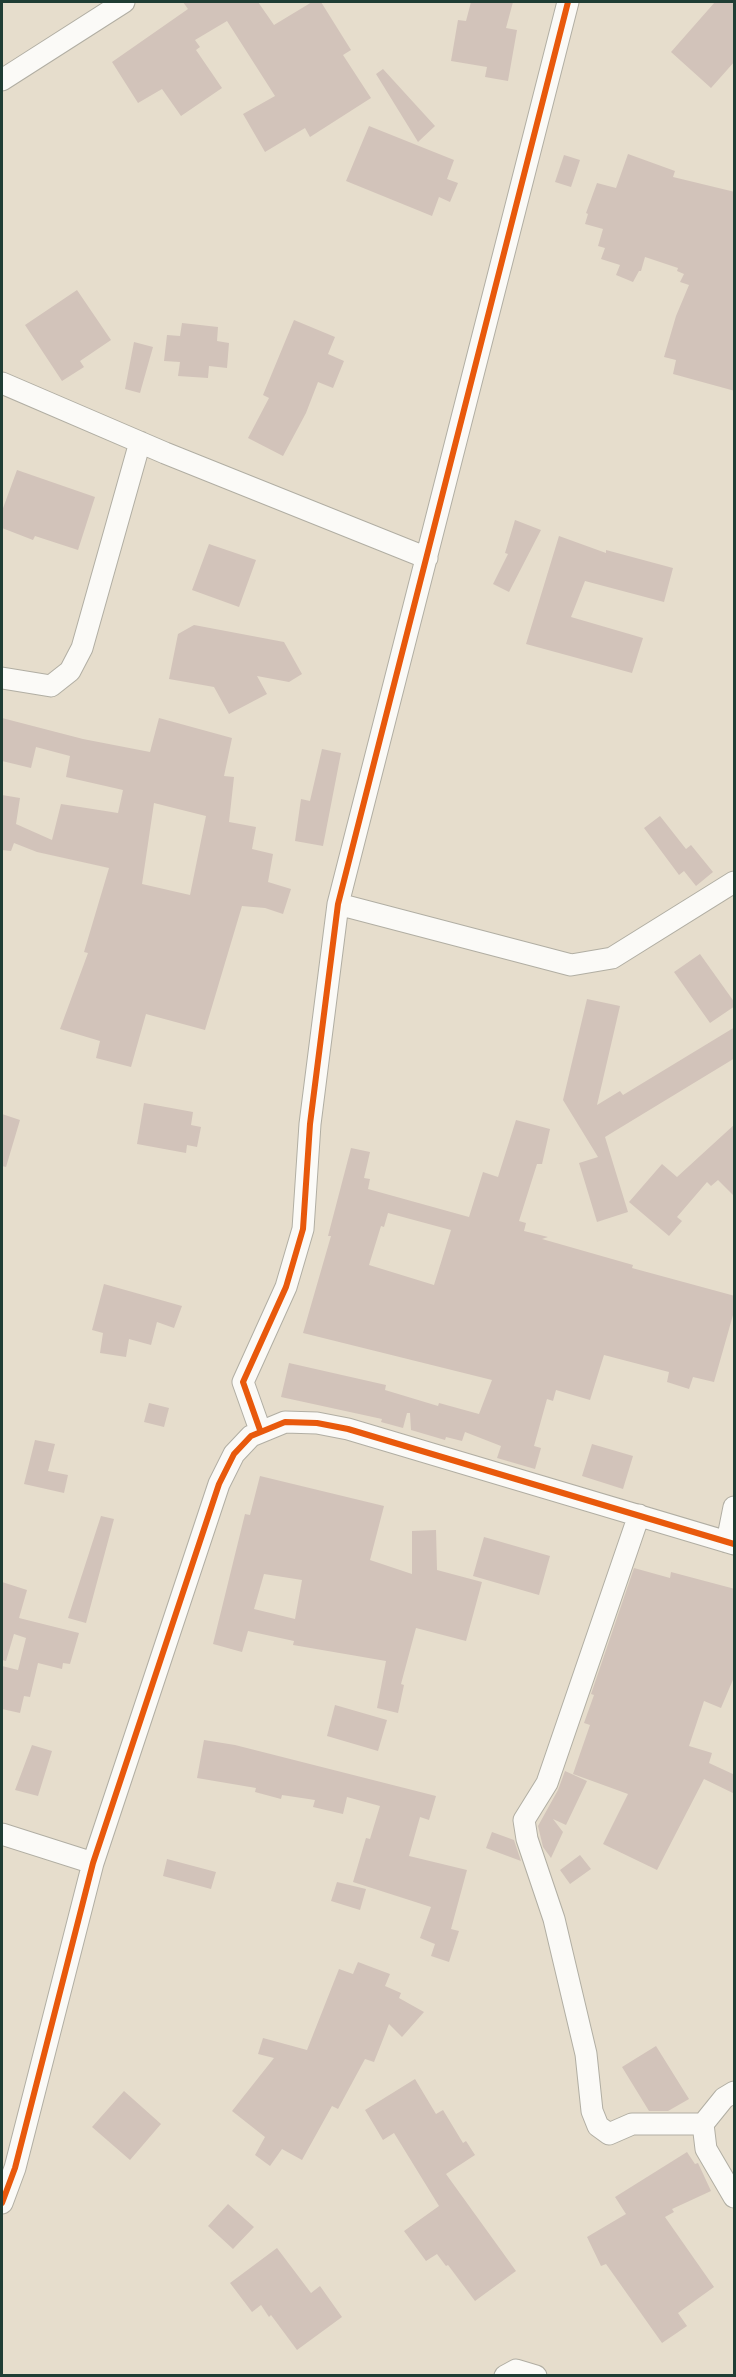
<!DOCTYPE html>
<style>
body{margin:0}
#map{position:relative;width:736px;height:2377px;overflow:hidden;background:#e6ddcc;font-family:Kalam,sans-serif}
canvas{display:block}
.frame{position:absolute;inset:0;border:3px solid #1f3d34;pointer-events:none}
</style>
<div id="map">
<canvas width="736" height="2377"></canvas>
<div class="frame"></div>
</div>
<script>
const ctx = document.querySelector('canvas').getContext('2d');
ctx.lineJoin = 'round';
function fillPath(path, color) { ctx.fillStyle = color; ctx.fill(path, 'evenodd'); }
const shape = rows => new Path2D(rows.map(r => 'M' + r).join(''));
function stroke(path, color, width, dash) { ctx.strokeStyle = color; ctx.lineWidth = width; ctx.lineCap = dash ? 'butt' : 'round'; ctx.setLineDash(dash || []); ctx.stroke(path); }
fillPath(shape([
 [183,2,258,2,274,25,312,2,321,2,351,50,343,55,371,98,310,137,305,128,265,152,243,114,275,96,227,21,195,40,200,47,196,50,222,88,181,116,162,89,138,103,112,62,188,9],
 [471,2,513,2,506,28,517,30,508,81,485,77,487,67,451,61,458,20,466,21],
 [715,2,735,2,735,61,711,88,671,52],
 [383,69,435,126,418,142,376,74],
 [369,126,454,160,447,179,458,183,450,202,439,197,432,216,346,181],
 [628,154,675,171,673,177,735,192,735,391,673,374,676,360,664,357,676,316,689,285,680,282,684,274,677,271,678,268,645,257,641,271,639,271,633,282,616,275,620,265,601,259,605,248,598,246,603,229,585,224,588,214,586,213,597,183,616,188],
 [564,155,580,160,571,187,555,182],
 [77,290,111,340,80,361,84,367,62,381,25,325],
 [294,320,335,337,328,354,344,361,333,388,318,382,306,413,283,456,248,438,269,398,263,395],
 [182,323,218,327,217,341,229,343,227,368,209,366,208,378,178,376,180,362,164,361,167,335,180,336],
 [134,342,153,347,140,393,125,389],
 [17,470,95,497,78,550,35,536,33,540,2,528,2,511],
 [515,520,541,530,509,592,493,584,508,554,505,553],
 [559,536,606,553,606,550,673,568,664,602,585,581,571,617,643,638,632,673,526,644],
 [209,544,256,560,239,607,192,590],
 [194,625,284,642,302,674,289,682,257,676,267,694,229,714,214,687,169,679,178,634],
 [2,718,83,739,150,752,159,718,232,738,224,776,234,777,229,822,256,827,252,849,273,854,268,882,291,889,283,914,265,908,242,906,205,1030,146,1014,131,1067,96,1058,100,1041,60,1029,88,953,84,952,109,868,37,852,14,843,11,851,2,850,2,795,20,798,16,824,52,840,61,804,118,813,123,790,66,777,70,756,36,747,31,768,2,761],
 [154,803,206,816,190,895,142,884],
 [322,749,341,753,323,846,295,841,301,799,310,801],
 [660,816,686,849,691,845,713,872,696,886,684,871,679,875,644,828],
 [700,954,735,1003,735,1006,710,1023,674,972],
 [587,999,620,1006,597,1105,620,1091,623,1095,735,1027,735,1058,605,1137,628,1212,597,1222,579,1163,598,1157,563,1100],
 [144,1103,193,1112,191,1125,201,1127,197,1147,187,1145,186,1153,137,1144],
 [2,1114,20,1120,6,1167,2,1166],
 [516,1120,550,1129,542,1164,537,1164,519,1221,526,1223,524,1231,548,1237,542,1239,633,1265,632,1268,735,1296,735,1308,714,1382,693,1377,689,1389,667,1382,669,1372,604,1355,590,1400,556,1390,553,1401,547,1399,534,1446,541,1448,535,1469,497,1458,501,1446,465,1432,462,1441,446,1437,445,1440,411,1430,410,1413,407,1413,403,1428,381,1422,382,1419,281,1397,289,1363,386,1385,385,1390,438,1406,439,1403,479,1414,492,1380,303,1333,331,1236,328,1236,351,1148,370,1152,364,1178,370,1179,368,1189,469,1217,483,1172,498,1177],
 [388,1213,451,1230,434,1285,369,1265,381,1226,384,1227],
 [735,1124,735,1197,718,1180,711,1186,707,1182,677,1217,682,1221,669,1236,629,1202,662,1164,677,1177],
 [104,1284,182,1306,174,1328,157,1322,151,1345,129,1339,126,1357,100,1353,103,1333,92,1330],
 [149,1403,169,1408,164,1427,144,1422],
 [35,1440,55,1444,48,1471,68,1475,64,1493,24,1484],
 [592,1444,633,1456,623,1489,582,1476],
 [260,1476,384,1506,370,1560,412,1574,412,1531,436,1530,437,1570,482,1582,466,1641,416,1628,401,1684,404,1685,398,1713,377,1708,386,1661,293,1645,294,1641,248,1631,242,1652,213,1644,245,1514,250,1515],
 [264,1574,302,1580,295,1619,254,1609],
 [101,1516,114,1519,86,1623,68,1618],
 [484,1537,550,1556,539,1595,473,1576],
 [634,1568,670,1578,671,1572,735,1589,735,1675,721,1708,704,1701,689,1746,712,1753,709,1763,735,1775,735,1794,704,1779,657,1870,603,1844,628,1794,573,1774,590,1725,584,1723,594,1695,591,1694],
 [2,1582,27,1590,19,1618,79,1633,70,1664,63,1663,62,1669,38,1663,30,1697,24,1696,20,1713,2,1709,2,1666,18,1670,26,1638,14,1634,6,1661,2,1660],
 [335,1705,387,1720,378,1751,327,1736],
 [204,1740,235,1745,436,1796,429,1820,420,1817,409,1856,467,1870,451,1929,459,1931,449,1962,431,1956,435,1944,420,1938,431,1907,353,1882,366,1838,370,1839,380,1806,347,1797,343,1814,313,1807,315,1800,282,1795,281,1799,255,1792,256,1788,197,1778],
 [32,1745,52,1751,38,1796,15,1790],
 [565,1771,587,1781,566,1825,553,1819,563,1832,551,1858,543,1847,538,1826,558,1790],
 [492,1832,514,1840,521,1861,486,1848],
 [580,1855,591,1869,570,1884,560,1870],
 [167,1859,216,1872,211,1889,163,1876],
 [337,1882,366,1889,360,1910,331,1901],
 [358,1962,390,1974,385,1986,401,1993,399,1998,424,2012,402,2037,389,2024,374,2062,365,2059,338,2109,332,2106,302,2160,282,2149,270,2166,255,2155,265,2137,232,2111,274,2058,258,2054,263,2038,307,2050,339,1969,353,1974],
 [656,2046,689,2099,668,2111,649,2111,622,2067],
 [415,2079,436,2114,443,2110,463,2143,466,2141,475,2155,446,2174,516,2271,475,2301,448,2265,446,2266,437,2254,426,2261,404,2231,439,2206,394,2133,383,2140,365,2110],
 [124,2091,161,2124,130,2160,92,2127],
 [687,2152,695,2164,698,2163,711,2191,672,2209,674,2212,665,2217,714,2287,678,2313,687,2326,662,2343,606,2264,601,2266,587,2237,626,2214,615,2197],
 [228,2204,254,2227,233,2249,208,2226],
 [277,2248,311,2293,320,2286,342,2317,297,2350,271,2315,269,2317,261,2305,252,2312,230,2283]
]), '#d2c3ba');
const minor = shape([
 [2,80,124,2],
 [2,383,165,453,427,558],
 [2,678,51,686,70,671,82,648,140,442],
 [338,904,571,965,612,958,734,882],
 [260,1430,243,1382,286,1287,303,1229,310,1124,338,904,568,2],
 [639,1515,547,1783,524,1820,527,1839,554,1919,586,2054,592,2111,598,2126,609,2134,632,2124,703,2124],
 [727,1542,734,1507],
 [2,1834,93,1863],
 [734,2092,724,2098,703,2124,706,2149,734,2197],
 [2,2203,15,2168,93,1863,219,1484,234,1454,251,1436,285,1422,317,1423,348,1429,734,1544],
 [505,2376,516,2370,536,2376]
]);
stroke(minor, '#b1aea3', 23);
stroke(minor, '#fbfaf7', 21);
stroke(shape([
 [260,1430,243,1382,286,1287,303,1229,310,1124,338,904,568,2],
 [2,2203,15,2168,93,1863,219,1484,234,1454,251,1436,285,1422,317,1423,348,1429,734,1544]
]), '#e8590c', 6);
</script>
